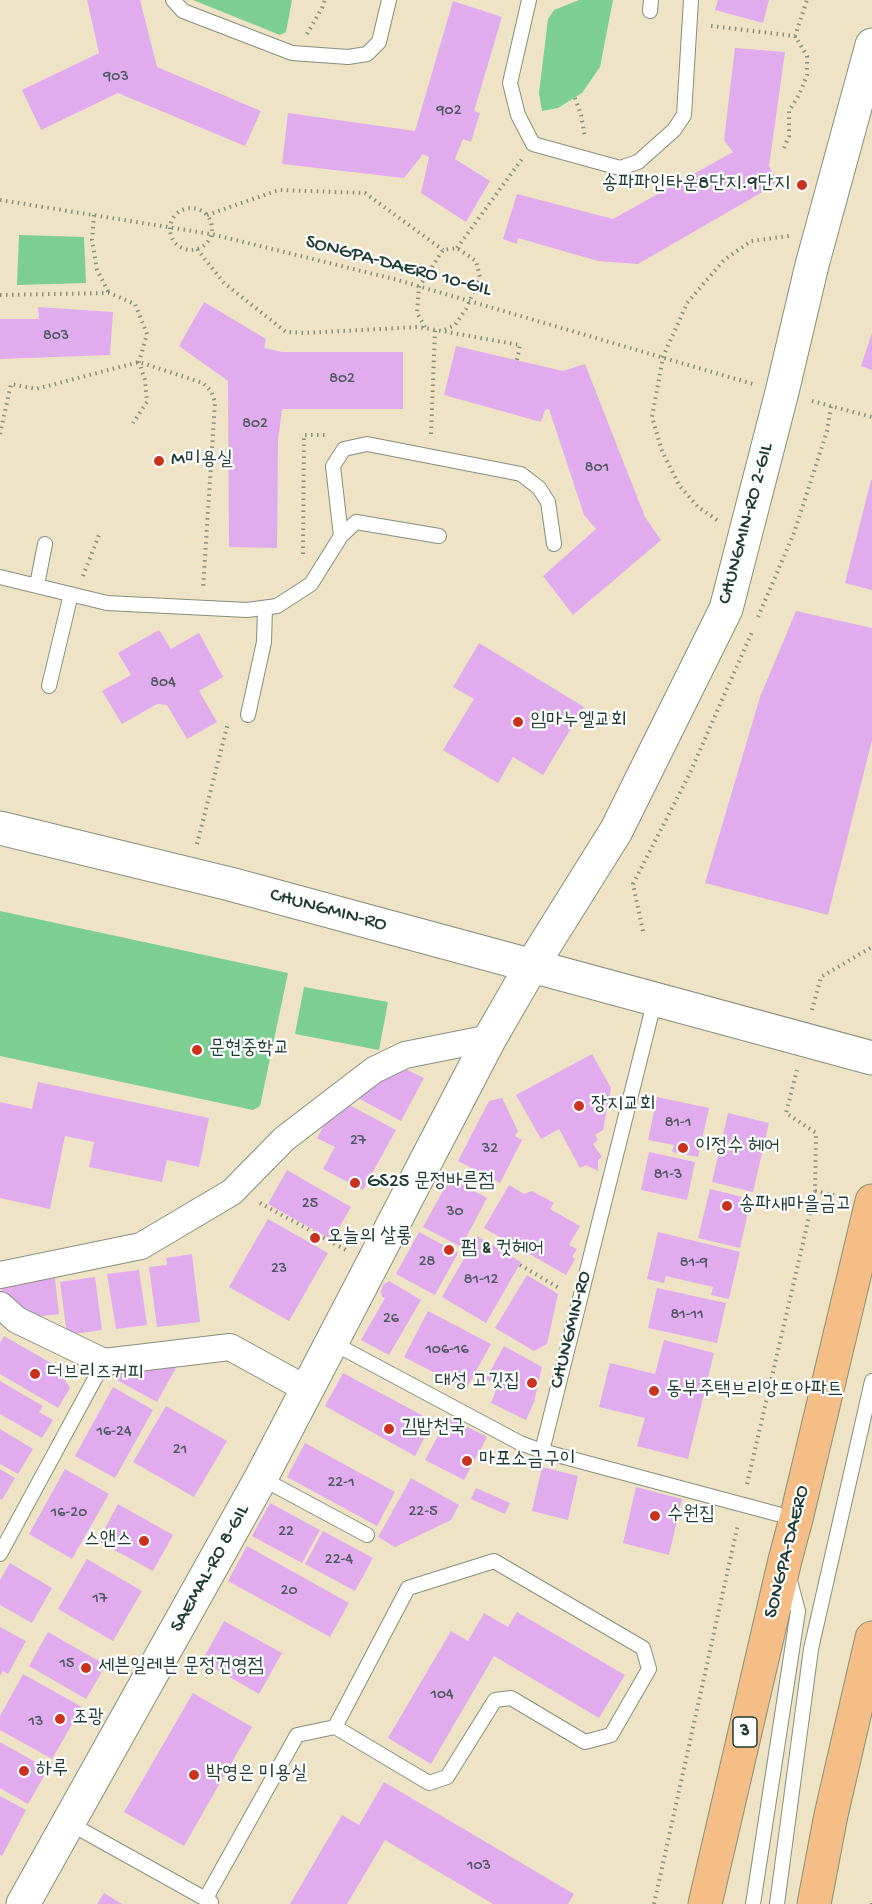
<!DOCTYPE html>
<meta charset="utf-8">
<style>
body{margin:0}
canvas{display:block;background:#eee3c5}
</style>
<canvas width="872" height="1904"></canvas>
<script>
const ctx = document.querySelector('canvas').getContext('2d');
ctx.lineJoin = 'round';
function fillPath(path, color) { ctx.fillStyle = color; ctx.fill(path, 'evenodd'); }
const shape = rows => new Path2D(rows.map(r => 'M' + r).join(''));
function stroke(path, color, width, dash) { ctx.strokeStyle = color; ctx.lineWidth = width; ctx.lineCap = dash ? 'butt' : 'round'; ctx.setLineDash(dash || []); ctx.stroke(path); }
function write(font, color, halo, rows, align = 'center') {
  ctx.font = font + ' "Gochi Hand","Poor Story",sans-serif'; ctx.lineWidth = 4.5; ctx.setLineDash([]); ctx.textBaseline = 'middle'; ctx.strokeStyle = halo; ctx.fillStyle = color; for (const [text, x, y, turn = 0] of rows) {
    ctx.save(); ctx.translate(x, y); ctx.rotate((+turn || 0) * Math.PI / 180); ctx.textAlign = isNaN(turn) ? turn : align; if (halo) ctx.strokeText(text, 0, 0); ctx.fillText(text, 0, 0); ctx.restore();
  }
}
fillPath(shape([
 [193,0,292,0,286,32,280,35],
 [579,0,613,0,600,67,582,93,558,108,542,111,539,93,548,19,554,10],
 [19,235,84,237,86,283,17,285],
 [0,911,288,973,260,1106,253,1110,0,1056],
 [304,987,388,1002,379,1050,295,1034]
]), '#7ccf91');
fillPath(shape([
 [87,0,140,0,157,67,261,111,245,146,118,93,41,130,22,90,99,53],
 [718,0,769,0,763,23,715,10],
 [453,1,502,17,474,111,480,113,471,142,463,139,455,159,490,181,466,222,421,193,429,157,423,154,404,178,282,164,288,113,415,131],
 [735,48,785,52,769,166,778,183,638,264,598,261,518,238,517,244,503,239,517,194,613,219,733,152,724,140],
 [204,302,266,339,264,348,282,352,403,352,403,409,282,409,278,441,277,548,229,547,228,381,179,346],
 [38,307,113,312,110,355,0,359,0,319,39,319],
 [872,333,872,370,861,366],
 [456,346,563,371,585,364,645,517,661,540,573,615,543,576,596,529,584,515,549,409,545,410,541,422,444,395],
 [871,480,872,480,872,590,845,583],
 [796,611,872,628,872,740,828,915,705,883,760,697],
 [159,630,171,649,199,633,223,677,199,691,217,722,187,739,167,705,157,704,122,724,102,691,131,675,118,653],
 [479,643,584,707,543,775,513,757,498,783,443,750,474,699,453,687],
 [592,1054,611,1088,603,1130,595,1135,598,1140,593,1144,602,1157,598,1160,598,1171,586,1165,580,1168,559,1129,541,1139,516,1095],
 [401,1067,424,1078,401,1121,358,1098,369,1077,380,1083,385,1073],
 [38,1082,209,1118,199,1167,167,1160,162,1182,89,1167,94,1142,65,1136,50,1209,0,1198,0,1102,32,1109],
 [657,1097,709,1108,698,1157,672,1152,674,1145,648,1140],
 [502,1098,518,1131,515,1136,522,1140,500,1183,458,1161,489,1101],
 [342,1101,396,1130,363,1190,323,1169,335,1147,317,1138,333,1108],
 [728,1113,769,1123,753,1192,712,1182],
 [649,1152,695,1162,687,1200,641,1190],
 [287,1170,351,1207,332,1240,268,1204],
 [450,1178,487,1198,461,1247,423,1227],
 [509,1185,524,1194,532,1191,554,1203,550,1209,580,1226,569,1245,577,1249,572,1257,575,1259,566,1275,484,1228],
 [710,1189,751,1199,740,1248,698,1238],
 [268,1219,328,1253,289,1321,229,1287],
 [419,1232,458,1253,435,1295,396,1274],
 [658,1232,740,1252,729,1299,711,1295,713,1287,666,1276,664,1283,647,1279],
 [477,1236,521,1262,486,1323,442,1297],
 [192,1254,200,1322,157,1327,149,1267,167,1265,166,1258],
 [139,1270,147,1325,116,1329,107,1274],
 [527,1275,558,1294,547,1344,534,1351,495,1328],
 [95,1277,102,1330,67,1335,60,1282],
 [55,1278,59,1314,33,1317,3,1301,1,1284],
 [389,1281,421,1300,389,1355,361,1340,385,1298,382,1297,381,1291,383,1285],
 [657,1288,726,1303,717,1343,648,1328],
 [428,1311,491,1344,466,1389,404,1357],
 [4,1336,56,1366,70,1388,58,1408,0,1374,0,1343],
 [664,1340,714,1353,688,1459,637,1446,645,1418,599,1407,610,1363,655,1374],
 [504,1346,542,1367,534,1402,526,1420,491,1403,495,1393,495,1384,486,1379],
 [181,1359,157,1402,117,1380,126,1363],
 [343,1373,433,1421,415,1456,325,1406],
 [0,1381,43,1406,39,1412,53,1420,42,1438,0,1414],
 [113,1387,153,1410,115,1478,75,1456],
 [166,1406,227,1441,194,1497,133,1462],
 [448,1417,487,1437,464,1480,425,1460],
 [0,1429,33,1449,18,1474,0,1464],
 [305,1443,395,1492,377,1526,287,1477],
 [542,1467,578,1476,568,1520,532,1511],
 [0,1469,15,1478,2,1500,0,1499],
 [65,1469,109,1494,72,1559,29,1534],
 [411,1478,459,1505,451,1520,395,1547,378,1537],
 [636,1487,682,1499,669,1555,623,1543],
 [476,1488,510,1503,505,1514,471,1499],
 [270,1503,320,1530,302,1563,252,1536],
 [118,1504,173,1535,153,1571,98,1541],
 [323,1531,373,1558,355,1591,305,1564],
 [247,1546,349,1603,330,1637,228,1581],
 [87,1559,142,1591,113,1641,58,1609],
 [10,1563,52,1588,32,1623,0,1605,0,1580],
 [517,1612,625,1675,599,1718,494,1656,431,1764,388,1738,451,1631,468,1641,484,1613,508,1627],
 [224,1621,282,1653,259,1694,202,1661],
 [0,1627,26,1641,8,1674,3,1671,0,1676],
 [48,1632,106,1665,86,1699,29,1666],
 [23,1674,82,1707,52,1759,0,1730,0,1716],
 [193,1693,252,1727,184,1846,124,1812],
 [0,1742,48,1769,28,1804,0,1788],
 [384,1782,574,1894,568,1904,493,1904,385,1840,347,1904,290,1904,342,1815,359,1825],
 [0,1796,26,1810,2,1856,0,1855],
 [104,1893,122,1904,97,1904]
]), '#e0acee');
const service = shape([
 [173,0,183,11,292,53,348,57,367,54,379,42,389,0],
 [529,0,510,83,518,115,533,144,620,168,638,162,674,130,684,115,691,0],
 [650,11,651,0],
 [341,536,333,466,344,449,367,444,521,474,539,488,548,502,554,544],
 [0,577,107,603,247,610,277,606,311,584,341,536,356,522,439,536],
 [37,585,45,544],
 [49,686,71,594],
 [248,715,264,642,265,608],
 [333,1343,520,1443,542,1451,796,1519],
 [542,1451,655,999],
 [261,1478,367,1535],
 [0,1554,104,1362],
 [69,1823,211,1902],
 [206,1898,297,1735,335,1727,408,1588,494,1561,643,1648,649,1669,611,1735,585,1742,511,1698,495,1700,447,1777,429,1783,335,1727],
 [753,1904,798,1611,789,1577],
 [777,1904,811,1649,872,1381]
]);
const minor = shape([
 [0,1275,141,1246,232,1192,284,1139,374,1070,405,1055,490,1038],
 [0,1305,17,1320,104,1362,230,1347,308,1390]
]);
const tertiary = shape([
 [0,828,230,884,872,1058],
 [23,1904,261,1478,490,1038,531,967,616,831,726,609,782,392,812,265,872,45]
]);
const primary = shape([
 [705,1904,785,1560,796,1519,872,1201],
 [814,1904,831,1815,872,1638]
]);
stroke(service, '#86907c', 16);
stroke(minor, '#86907c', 28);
stroke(tertiary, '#86907c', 35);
stroke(primary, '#86907c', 35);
stroke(shape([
 [711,26,795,36,807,0],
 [307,34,322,8,325,0],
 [575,98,581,115,585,138],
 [784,148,789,136,789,111,799,95,807,75,807,56,795,36],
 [0,200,211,234,394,279,753,384],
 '170 229a21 21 0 1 1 42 0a21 21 0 1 1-42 0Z',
 [94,215,92,240,97,270,109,293],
 [207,215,279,190,365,193,443,250],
 [457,248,522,159],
 [197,249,224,283,286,332,304,333,419,327,520,345,517,360],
 [0,295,109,293,135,304,147,334,139,362,145,380,147,402,133,423],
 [425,327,417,313,419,287,443,250,457,248,476,261,480,277,466,309,455,325,442,331],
 [812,401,872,417],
 [0,434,11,384,36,389,139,362,203,383,211,391,215,402,203,589],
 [431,434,435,330],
 [717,520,698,507,679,485,662,451,652,417,663,357,687,303,724,260,751,241,789,236],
 [303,554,304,435,328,435],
 [83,576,99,535],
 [758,617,794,533,827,431,831,406],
 [197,844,228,723],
 [643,931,633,884,689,775,752,632],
 [812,1010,821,977,872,947],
 [815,1191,842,1197],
 [260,1203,346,1250],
 [520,1265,561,1289],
 [747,1484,815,1191,816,1133,786,1113,797,1070],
 [654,1904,738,1524],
 [872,1904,872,1903]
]), '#86907c', 4, [1.5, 4.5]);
stroke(service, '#fff', 14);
stroke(minor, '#fff', 26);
stroke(tertiary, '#fff', 33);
stroke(primary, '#f6be87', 33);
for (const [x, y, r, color] of [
 [802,185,6,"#c8321e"],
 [159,461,6,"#c8321e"],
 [518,722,6,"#c8321e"],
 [197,1050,6,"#c8321e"],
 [579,1106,6,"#c8321e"],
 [683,1148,6,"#c8321e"],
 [355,1183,6,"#c8321e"],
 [727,1206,6,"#c8321e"],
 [315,1238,6,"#c8321e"],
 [449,1250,6,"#c8321e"],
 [35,1374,6,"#c8321e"],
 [532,1383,6,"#c8321e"],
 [654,1391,6,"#c8321e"],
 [389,1429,6,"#c8321e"],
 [467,1461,6,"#c8321e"],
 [655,1516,6,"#c8321e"],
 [144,1541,6,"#c8321e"],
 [86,1668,6,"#c8321e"],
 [60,1719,6,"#c8321e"],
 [24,1771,6,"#c8321e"],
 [194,1775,6,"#c8321e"]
]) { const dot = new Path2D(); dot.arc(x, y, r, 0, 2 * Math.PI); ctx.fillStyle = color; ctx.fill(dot); stroke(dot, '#fff', 2); }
write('16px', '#4f5962', null, [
 ["903",116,78],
 ["902",449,112],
 ["803",56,337],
 ["802",342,380],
 ["802",255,425],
 ["801",597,469],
 ["804",163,684],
 ["81-1",678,1124],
 ["27",358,1142],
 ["32",490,1150],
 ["81-3",668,1176],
 ["25",310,1205],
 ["30",455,1213],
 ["28",427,1263],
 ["81-9",694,1264],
 ["23",279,1270],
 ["81-12",481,1281],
 ["81-11",687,1316],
 ["26",391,1320],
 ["106-16",447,1351],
 ["16-24",114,1433],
 ["21",180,1451],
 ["22-1",341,1484],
 ["22-5",423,1513],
 ["16-20",69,1514],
 ["22",286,1533],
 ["22-4",339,1561],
 ["20",289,1592],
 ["17",100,1600],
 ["15",67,1665],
 ["104",442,1696],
 ["13",36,1723],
 ["103",479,1867]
]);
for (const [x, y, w] of [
 [745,1732,24]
]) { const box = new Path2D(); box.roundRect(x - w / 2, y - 15, w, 30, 4.5); ctx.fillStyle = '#fff'; ctx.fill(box); stroke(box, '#1f3d34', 1.5); }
write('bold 18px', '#1f3d34', null, [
 ["3",745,1732]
]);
write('20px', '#1f3d34', '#fff', [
 ["송파파인타운8단지.9단지",790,185,"right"],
 ["M미용실",171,461],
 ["임마누엘교회",530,722],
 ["문현중학교",209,1050],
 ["장지교회",591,1106],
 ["이정수 헤어",695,1148],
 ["GS25 문정바른점",367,1183],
 ["송파새마을금고",739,1206],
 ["오늘의 살롱",327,1238],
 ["펌 & 컷헤어",461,1250],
 ["더브리즈커피",47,1374],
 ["대성 고깃집",520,1383,"right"],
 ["동부주택브리앙뜨아파트",666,1391],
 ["김밥천국",401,1429],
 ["마포소금구이",479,1461],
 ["수원집",667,1516],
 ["스앤스",132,1541,"right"],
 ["세븐일레븐 문정건영점",98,1668],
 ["조광",72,1719],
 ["하루",36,1771],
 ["박영은 미용실",206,1775]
], 'left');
write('20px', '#1f3d34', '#fff', [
 ["SONGPA-DAERO 10-GIL",398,267,15],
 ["CHUNGMIN-RO 2-GIL",747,524,-75],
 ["CHUNGMIN-RO",328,911,15],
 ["CHUNGMIN-RO",572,1330,-76],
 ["SONGPA-DAERO",788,1552,-76],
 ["SAEMAL-RO 8-GIL",211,1569,-61]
]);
</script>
